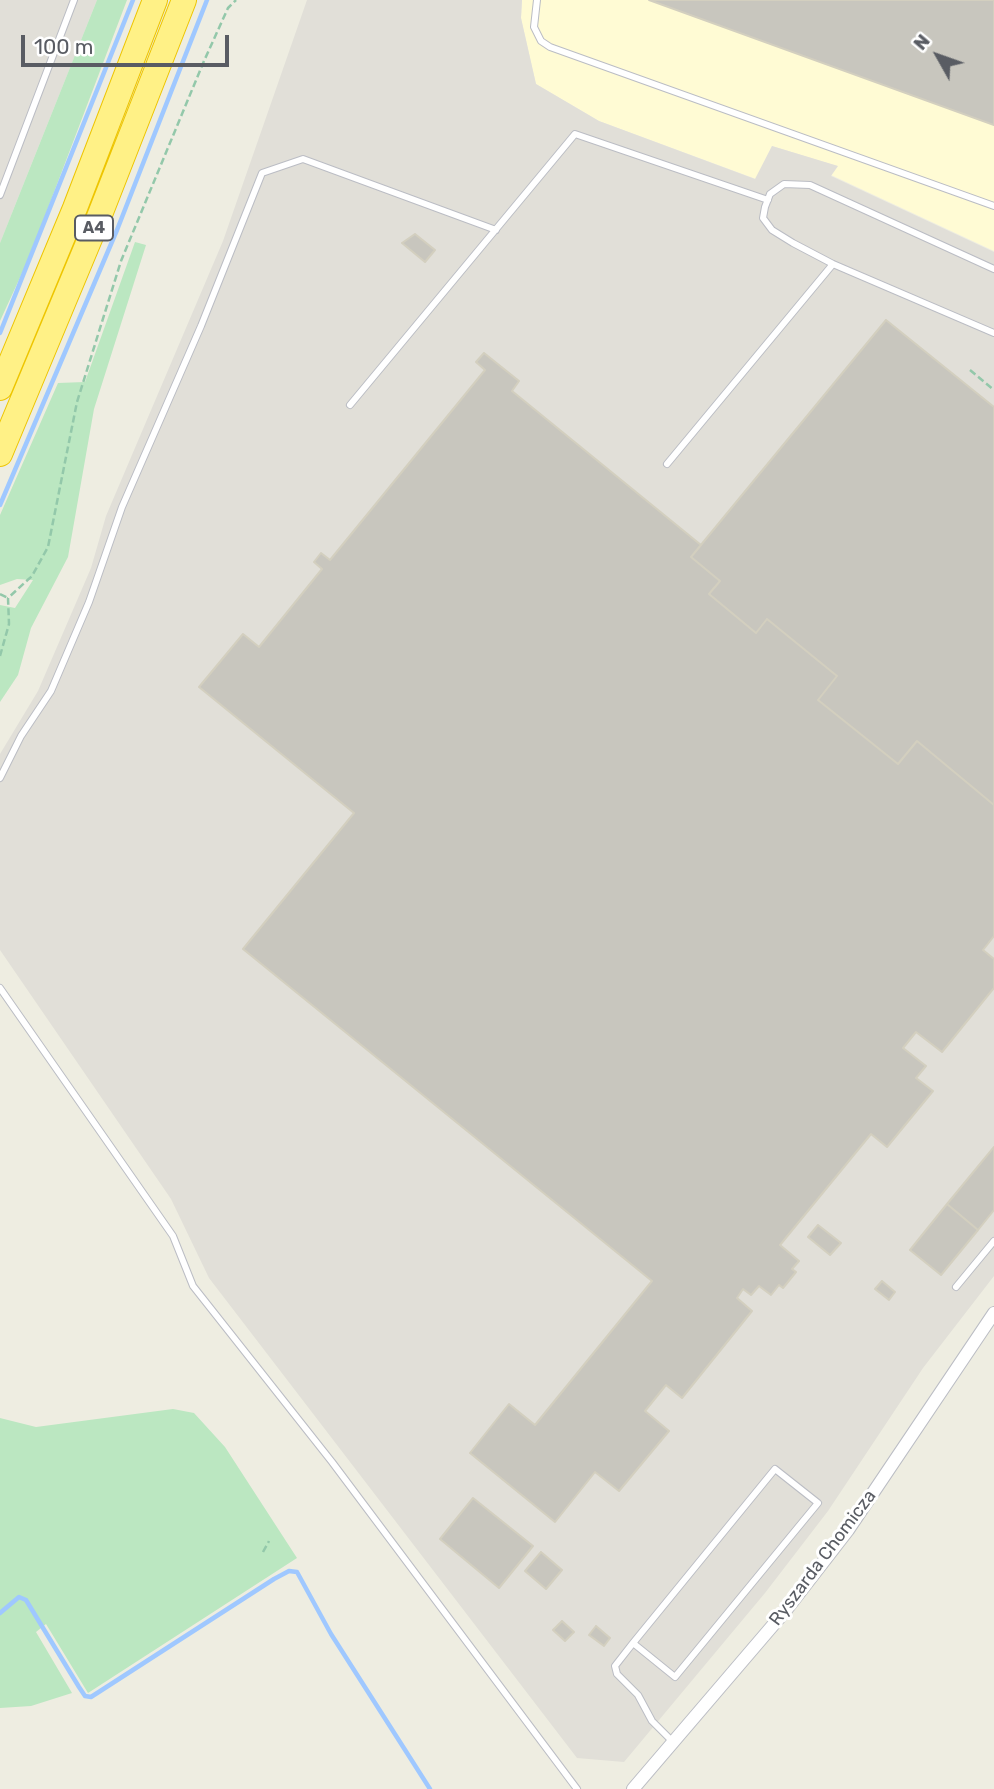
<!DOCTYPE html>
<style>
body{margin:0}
#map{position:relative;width:994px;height:1789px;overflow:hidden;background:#eeede1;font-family:Rubik,sans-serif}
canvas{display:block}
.north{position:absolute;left:903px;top:21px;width:70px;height:70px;-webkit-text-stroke:5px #fff;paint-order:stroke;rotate:310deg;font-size:19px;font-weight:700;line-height:28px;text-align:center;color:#595c63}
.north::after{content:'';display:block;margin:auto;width:24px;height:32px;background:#595c63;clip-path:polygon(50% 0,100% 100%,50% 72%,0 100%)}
.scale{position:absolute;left:21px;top:35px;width:208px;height:32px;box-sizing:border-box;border:4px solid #595c63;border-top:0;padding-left:9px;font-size:21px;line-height:24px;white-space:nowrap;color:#595c63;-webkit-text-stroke:5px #fff;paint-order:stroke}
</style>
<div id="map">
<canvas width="994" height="1789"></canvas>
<div class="north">N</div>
<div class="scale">100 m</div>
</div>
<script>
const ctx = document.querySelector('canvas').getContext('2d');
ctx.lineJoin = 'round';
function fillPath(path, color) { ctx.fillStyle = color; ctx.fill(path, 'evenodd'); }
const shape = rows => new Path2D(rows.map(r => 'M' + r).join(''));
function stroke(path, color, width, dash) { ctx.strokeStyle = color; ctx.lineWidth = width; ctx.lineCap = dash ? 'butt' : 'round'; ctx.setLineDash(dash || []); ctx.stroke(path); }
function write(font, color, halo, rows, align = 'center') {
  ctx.font = font + ' Rubik,sans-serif'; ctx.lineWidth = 6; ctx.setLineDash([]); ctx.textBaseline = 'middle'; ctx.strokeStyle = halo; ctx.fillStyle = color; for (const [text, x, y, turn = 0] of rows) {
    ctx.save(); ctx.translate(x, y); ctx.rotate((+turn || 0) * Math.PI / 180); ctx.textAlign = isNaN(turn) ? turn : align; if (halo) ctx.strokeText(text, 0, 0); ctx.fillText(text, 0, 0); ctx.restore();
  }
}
fillPath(shape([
 [522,0,994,0,994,251,831,175,837,166,772,146,756,179,599,121,536,84,521,18]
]), '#fffbd4');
fillPath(shape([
 [0,0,97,0,0,243],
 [307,0,522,0,521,18,536,84,599,121,755,179,772,146,838,166,831,176,994,252,994,1276,923,1368,828,1511,765,1593,624,1762,577,1758,209,1278,171,1199,0,950,0,754,38,691,91,568,106,516,223,241]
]), '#e1dfd8');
fillPath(shape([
 [97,0,127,0,29,258,0,321,0,243],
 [135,242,146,245,94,409,68,557,31,628,18,675,0,702,0,605,15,608,33,580,17,579,0,585,0,515,58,383,85,382],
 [173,1409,194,1413,225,1447,297,1558,88,1693,46,1624,36,1632,72,1693,31,1706,0,1708,0,1418,36,1427]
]), '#bbe7c1');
stroke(shape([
 [0,333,133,0],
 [0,505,117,230,207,0],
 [0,1613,19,1597,26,1600,79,1687,85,1696,91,1697,274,1579,289,1571,297,1572,331,1634,430,1789]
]), '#9fc8ff', 4.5);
const building = shape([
 [649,0,994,0,994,125,649,0],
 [415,234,435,250,425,262,402,243,415,234],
 [886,320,994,407,994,805,917,741,898,764,818,700,837,676,767,619,756,633,709,594,720,581,691,557,886,320],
 [484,353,519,381,512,391,701,545,691,557,720,581,709,594,756,633,767,619,837,676,818,700,898,764,917,741,994,805,994,936,983,950,994,959,994,988,942,1052,916,1032,903,1048,926,1066,916,1078,933,1091,887,1147,871,1134,780,1245,799,1261,792,1269,796,1272,783,1288,779,1285,771,1295,759,1286,751,1295,743,1289,737,1298,752,1311,682,1398,666,1385,645,1411,669,1431,619,1491,595,1472,555,1522,470,1453,509,1404,535,1425,652,1281,243,949,354,813,199,687,243,634,259,647,322,569,314,562,321,553,330,560,485,370,476,362,484,353],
 [994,1147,994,1210,978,1230,947,1204,994,1147],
 [947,1204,978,1230,941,1275,910,1250,947,1204],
 [818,1225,841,1243,830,1255,808,1237,818,1225],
 [882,1281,895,1292,889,1300,875,1289,882,1281],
 [473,1498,533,1546,499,1588,440,1539,473,1498],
 [541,1552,562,1570,546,1589,525,1571,541,1552],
 [562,1621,574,1632,565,1641,553,1630,562,1621],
 [596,1626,610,1638,604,1646,589,1635,596,1626]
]);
fillPath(building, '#c8c6be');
stroke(building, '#d3cfbf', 2);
const lane = shape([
 [537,0,534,27,541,41,550,47,994,206],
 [0,195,74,0],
 [994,269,810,185,784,184,770,194,765,207,763,218,772,230,793,243,833,264,994,333],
 [350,405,575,134,768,200],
 [667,464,833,264],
 [0,778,21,736,51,691,89,602,122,507,201,326,262,173,303,159,496,230],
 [0,988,173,1236,193,1286,332,1462,577,1789],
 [956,1287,994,1241],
 [633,1643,675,1677,818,1503,775,1469,633,1643,615,1666,617,1674,638,1695,652,1721,673,1742]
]);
const street = shape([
 [633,1789,786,1610,848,1530,994,1313]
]);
const highway = shape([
 [0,388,75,208,155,0],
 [0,454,99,217,184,0]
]);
stroke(lane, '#bbbdc4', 8);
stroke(street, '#bbbdc4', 14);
stroke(highway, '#eec500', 26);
stroke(shape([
 [970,370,994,390],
 [0,594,8,598],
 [0,656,9,624,8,598,32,576,48,547,77,402,121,261,204,61,228,8,236,0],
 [263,1552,269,1541]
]), '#93c8aa', 2.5, [7, 3.5]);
stroke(lane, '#fff', 6);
stroke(street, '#fff', 12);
stroke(highway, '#fff186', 24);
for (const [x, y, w] of [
 [94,228,38]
]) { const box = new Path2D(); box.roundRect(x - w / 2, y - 12.5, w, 25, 5); ctx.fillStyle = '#fff'; ctx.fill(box); stroke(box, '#595c63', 2); }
write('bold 16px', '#595c63', null, [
 ["A4",94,228]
]);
write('18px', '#595c63', '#fff', [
 ["Ryszarda Chomicza",823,1558,-53]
]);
</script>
